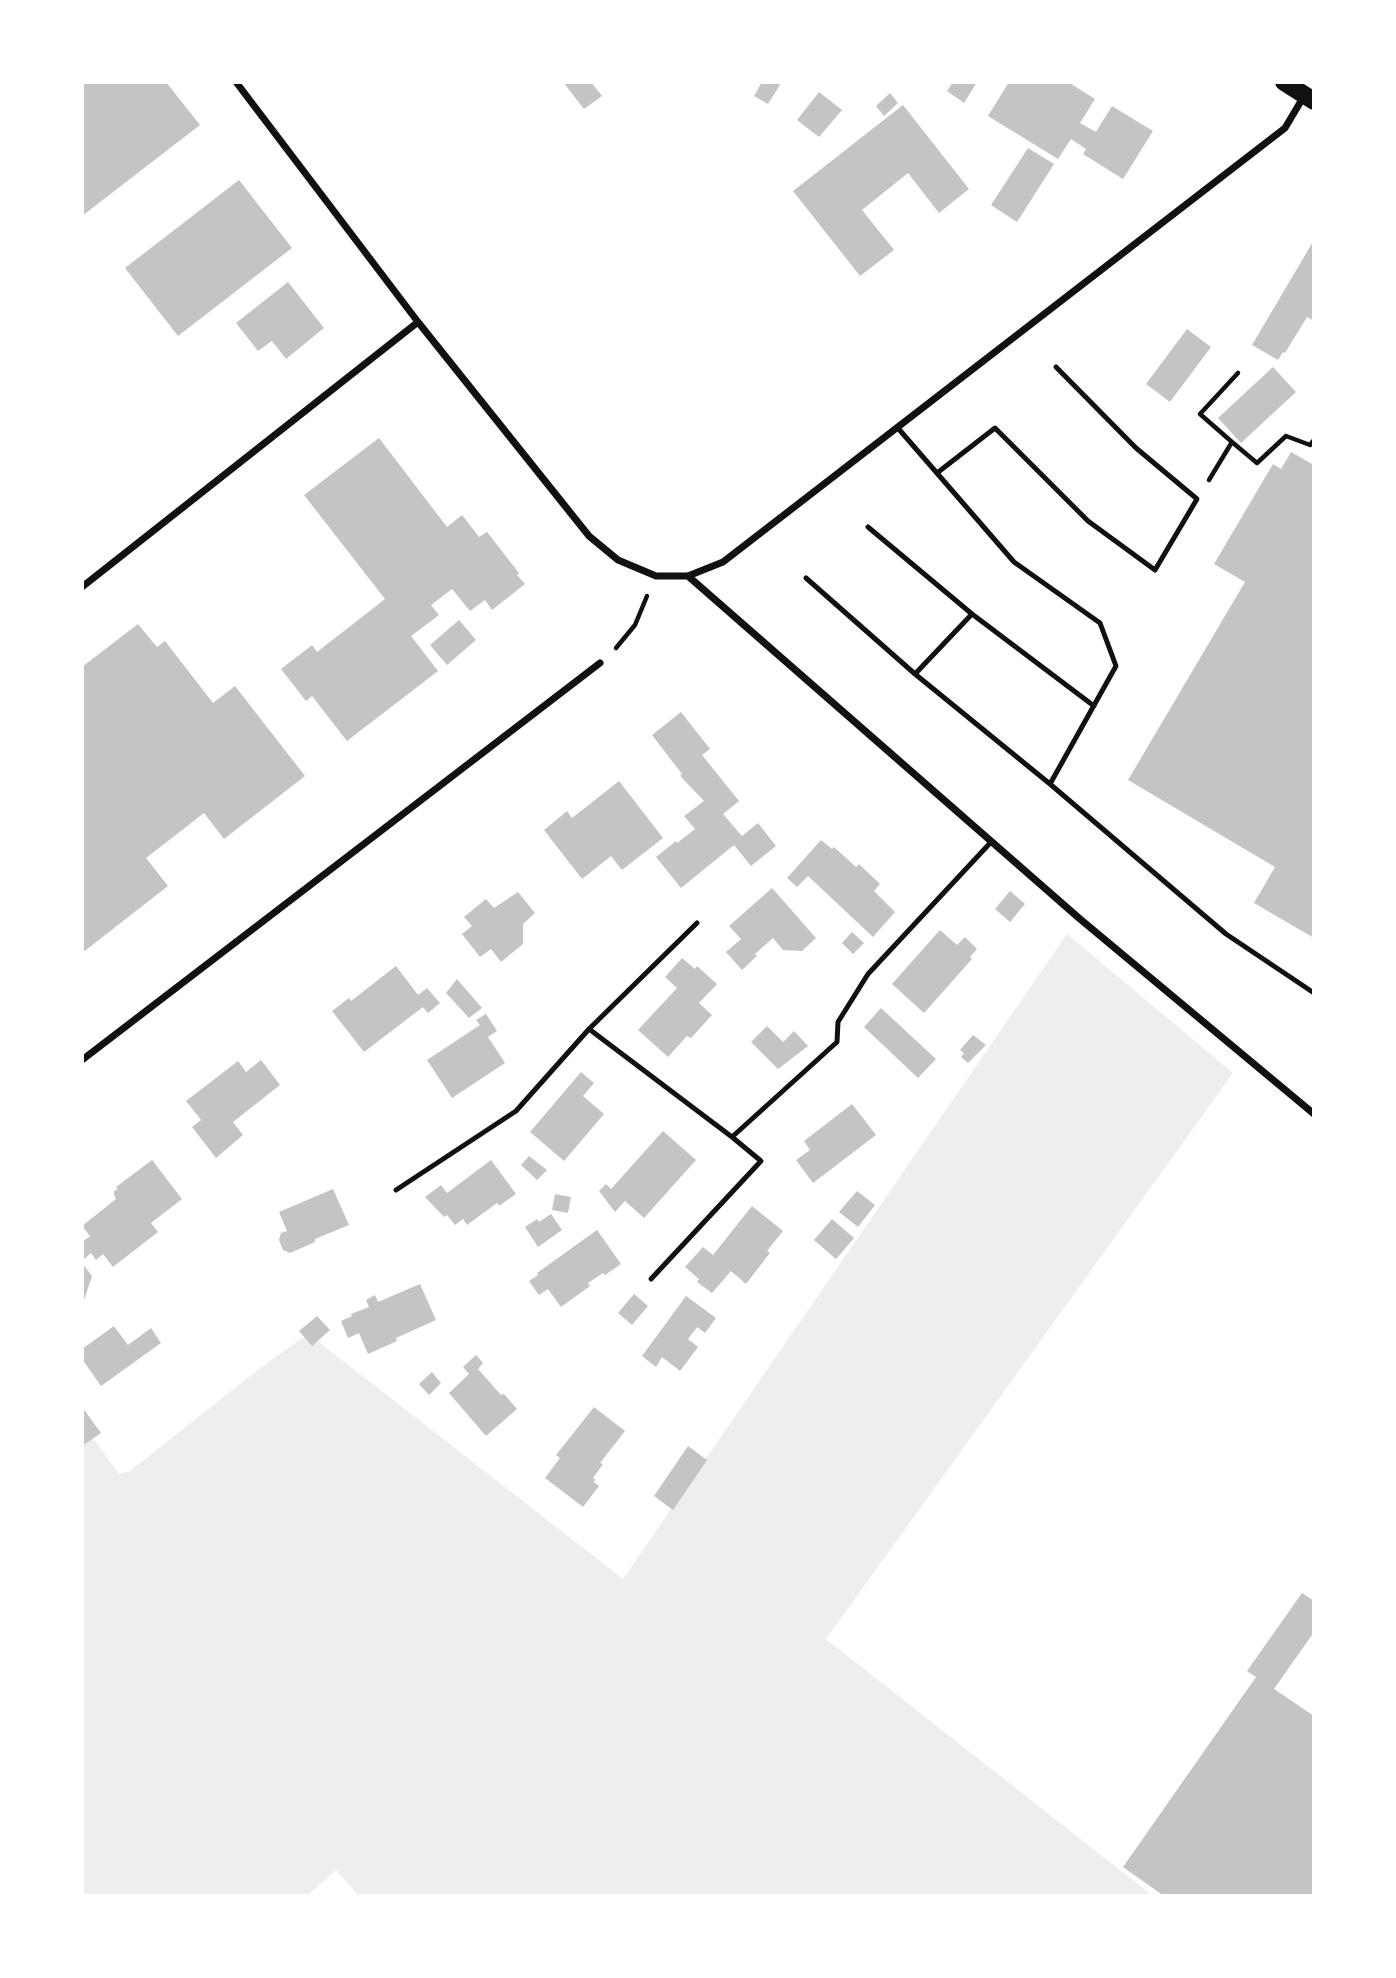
<!DOCTYPE html>
<style>
body{margin:0}
#map{position:relative;width:1396px;height:1978px;overflow:hidden;background:#fff;font-family:"Source Serif 4",serif}
canvas{display:block}
.frame{position:absolute;inset:0;border:84px solid #fff;pointer-events:none}
</style>
<div id="map">
<canvas width="1396" height="1978"></canvas>
<div class="frame"></div>
</div>
<script>
const ctx = document.querySelector('canvas').getContext('2d');
ctx.lineJoin = 'round';
function fillPath(path, color) { ctx.fillStyle = color; ctx.fill(path, 'evenodd'); }
const shape = rows => new Path2D(rows.map(r => 'M' + r).join(''));
function stroke(path, color, width, dash) { ctx.strokeStyle = color; ctx.lineWidth = width; ctx.lineCap = dash ? 'butt' : 'round'; ctx.setLineDash(dash || []); ctx.stroke(path); }
fillPath(shape([
 [1067,934,1233,1073,826,1639,1153,1896,359,1896,336,1870,307,1896,82,1896,82,1423,119,1474,130,1471,259,1369,301,1339,311,1336,623,1579]
]), '#eee');
fillPath(shape([
 [82,82,166,82,200,125,82,216],
 [563,82,591,82,602,96,584,109],
 [762,82,776,82,780,85,768,104,754,96],
 [953,82,977,82,964,103,947,91],
 [1009,82,1068,82,1095,99,1080,123,1096,132,1112,106,1153,131,1123,179,1083,154,1086,149,1071,139,1058,159,988,116],
 [819,92,842,110,819,137,797,120],
 [890,93,898,103,884,116,876,106],
 [903,105,969,189,939,213,908,173,862,210,894,250,860,276,793,191],
 [1028,148,1054,164,1017,222,991,205],
 [239,180,292,248,178,336,125,268],
 [1314,240,1314,321,1307,317,1285,353,1283,352,1278,360,1252,345],
 [288,282,324,328,286,359,272,341,258,351,236,323],
 [1187,329,1211,347,1170,402,1146,384],
 [1273,367,1296,392,1241,443,1218,418],
 [379,438,447,527,462,515,479,537,487,532,519,573,517,575,525,584,492,610,485,600,470,611,452,589,431,605,439,615,411,636,438,671,347,741,312,696,306,701,281,669,312,645,317,652,385,599,304,495],
 [1291,452,1314,465,1314,938,1254,903,1275,867,1128,780,1245,582,1214,564,1273,464,1281,469],
 [459,620,476,640,447,665,430,645],
 [138,624,157,647,165,641,213,703,235,686,305,776,224,839,204,813,146,858,168,886,82,953,82,667],
 [681,712,710,749,702,755,739,801,723,814,742,836,758,823,776,846,751,866,734,845,681,888,656,857,676,841,677,843,695,829,684,816,704,801,683,779,680,775,682,774,652,735],
 [619,781,663,838,622,870,611,856,582,879,544,830,567,811,572,818],
 [821,840,832,849,834,847,856,867,859,864,880,884,874,891,895,912,873,937,808,876,797,887,787,878],
 [772,888,816,938,802,951,783,950,773,938,755,954,757,956,742,970,726,952,741,939,729,926],
 [1010,891,1025,904,1010,922,995,909],
 [518,892,535,913,523,924,523,944,501,962,491,949,480,957,462,934,472,926,464,917,486,899,494,908],
 [940,930,957,945,965,937,977,949,970,957,972,959,924,1013,892,984],
 [852,932,864,943,853,954,842,943],
 [682,958,695,969,697,966,717,984,699,1003,712,1015,691,1038,687,1036,668,1057,638,1030,677,988,665,977],
 [396,966,418,995,427,988,440,1003,428,1013,423,1007,364,1052,332,1011,349,998,351,1001],
 [457,979,482,1008,469,1018,446,993],
 [881,1008,936,1059,918,1078,864,1027],
 [486,1014,497,1031,488,1037,505,1063,452,1098,427,1060,480,1025,476,1020],
 [767,1026,783,1042,794,1031,808,1046,778,1069,751,1042],
 [973,1035,986,1045,968,1063,961,1057,964,1053,960,1050],
 [261,1060,280,1085,233,1122,243,1135,216,1158,192,1127,201,1120,186,1101,238,1061,246,1072],
 [581,1072,594,1083,583,1096,604,1114,564,1161,530,1132],
 [852,1104,876,1135,813,1183,796,1160,810,1150,804,1141],
 [663,1131,696,1160,644,1218,625,1201,615,1212,599,1191,606,1184,611,1189],
 [529,1156,547,1170,537,1180,521,1165],
 [152,1160,182,1199,151,1223,158,1232,113,1267,103,1254,96,1260,91,1253,82,1261,82,1242,90,1236,82,1226,116,1199,114,1195,114,1191,118,1189,116,1187],
 [491,1160,516,1194,499,1206,497,1203,467,1225,463,1219,455,1225,447,1215,444,1217,425,1197,441,1185,447,1193],
 [333,1189,349,1225,315,1239,315,1242,290,1253,283,1250,279,1240,281,1233,287,1231,279,1212],
 [857,1191,875,1205,858,1227,839,1212],
 [555,1194,571,1197,568,1213,552,1210],
 [752,1206,783,1231,767,1251,770,1253,746,1284,731,1271,712,1293,697,1282,699,1279,685,1267,703,1247,713,1255],
 [551,1214,562,1230,538,1247,525,1227,537,1219,539,1222],
 [832,1219,854,1238,836,1259,814,1240],
 [597,1230,621,1264,605,1275,603,1273,588,1283,590,1286,561,1307,548,1289,539,1295,529,1281,538,1275,537,1273],
 [82,1263,92,1276,83,1303,82,1303],
 [420,1284,436,1320,396,1338,397,1341,368,1354,359,1333,348,1338,341,1321,352,1316,351,1314,369,1307,366,1300,375,1295,378,1302],
 [634,1294,648,1306,632,1325,618,1313],
 [686,1296,716,1318,705,1333,697,1327,688,1339,698,1347,680,1371,662,1357,656,1367,642,1356],
 [317,1316,330,1330,312,1346,299,1331],
 [114,1326,128,1345,151,1328,161,1343,101,1386,82,1359,82,1349],
 [476,1355,483,1363,478,1369,501,1395,504,1394,517,1409,486,1436,449,1393,469,1374,463,1367],
 [432,1372,441,1383,429,1395,419,1384],
 [82,1407,101,1433,82,1446],
 [594,1407,625,1431,600,1463,603,1464,593,1478,595,1479,594,1482,599,1486,583,1507,545,1478,560,1458,556,1455],
 [688,1446,707,1460,673,1510,654,1496],
 [1302,1593,1314,1601,1314,1632,1274,1689,1314,1716,1314,1896,1164,1896,1123,1867,1256,1677,1247,1671]
]), '#c4c4c4');
stroke(shape([
 [1232,442,1200,414,1238,373],
 [1209,480,1232,442,1257,463,1286,436,1310,445,1314,440],
 [616,648,635,625,647,596]
]), '#111', 4.5);
stroke(shape([
 [937,473,995,428,1088,521,1155,570,1197,499,1136,448,1056,367],
 [868,527,972,614,915,674],
 [806,578,915,674,1050,784,1116,666,1100,623,1014,562,897,427],
 [972,614,1094,706],
 [1050,784,1226,934,1314,993],
 [589,1029,697,923],
 [396,1190,516,1111,589,1029,732,1137],
 [651,1279,761,1161,732,1137,837,1042,838,1022,868,974,992,841]
]), '#111', 5);
stroke(shape([
 [418,322,589,536,618,560,656,576,688,576,723,562,1285,128,1304,96],
 [688,576,1080,919,1314,1114],
 [82,587,418,322,236,82],
 [82,1060,600,663]
]), '#111', 7);
stroke(shape([
 [1284,82,1314,101]
]), '#111', 18);
</script>
